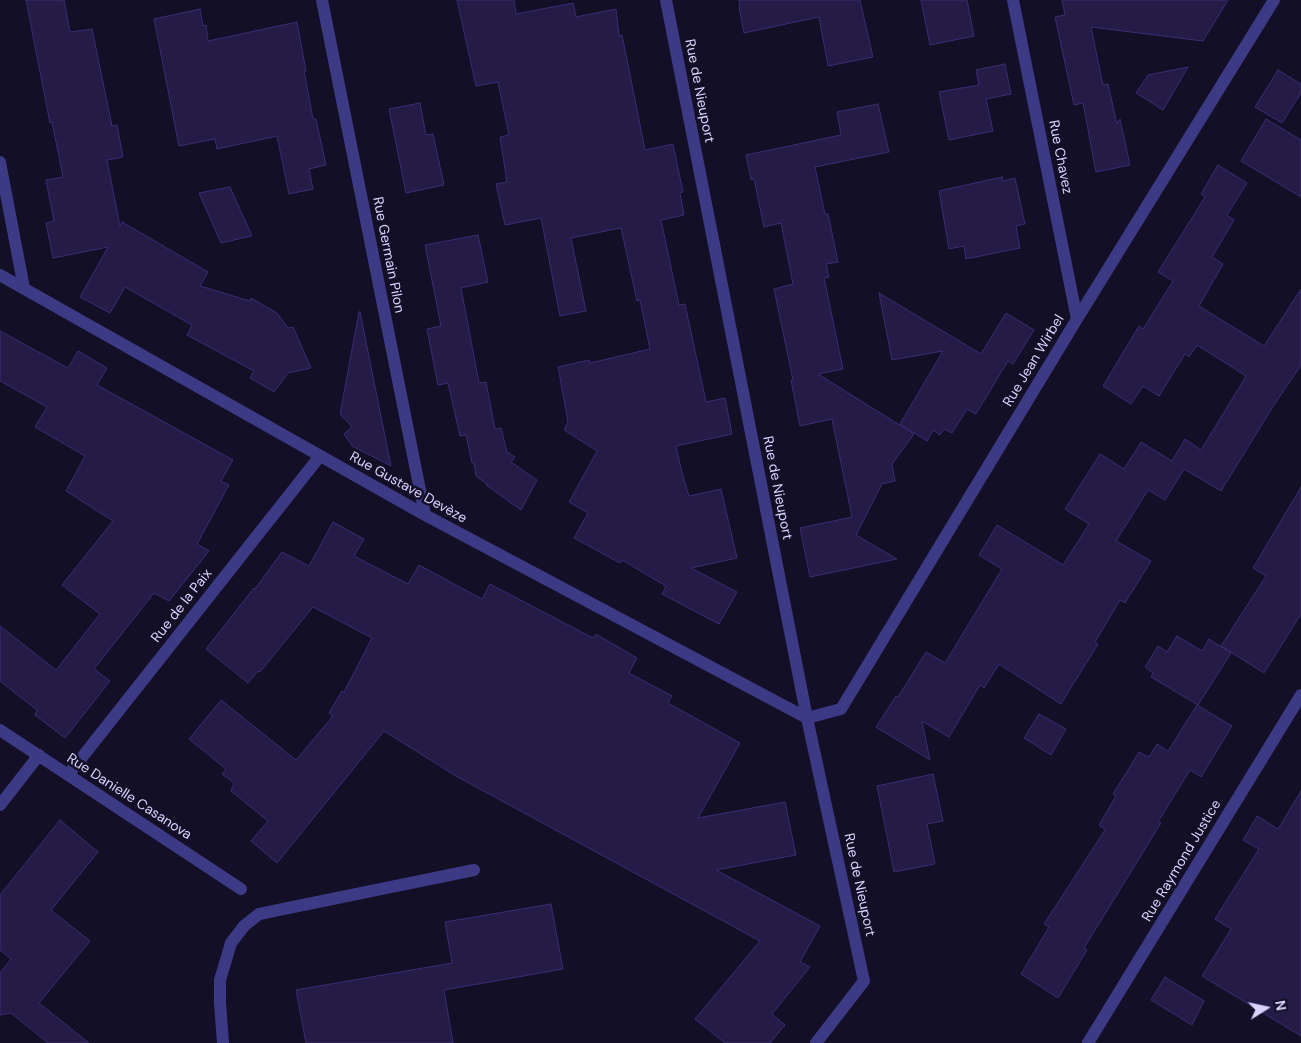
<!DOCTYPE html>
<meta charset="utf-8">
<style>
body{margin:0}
#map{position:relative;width:1301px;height:1043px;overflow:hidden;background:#130f26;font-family:"DM Sans",sans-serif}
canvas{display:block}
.north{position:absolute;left:1241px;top:983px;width:50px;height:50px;-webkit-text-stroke:4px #130f26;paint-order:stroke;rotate:80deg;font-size:14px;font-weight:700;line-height:20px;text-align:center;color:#d9d4ff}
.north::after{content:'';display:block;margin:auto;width:18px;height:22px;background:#d9d4ff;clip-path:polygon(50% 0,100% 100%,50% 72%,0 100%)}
</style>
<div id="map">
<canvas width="1301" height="1043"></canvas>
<div class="north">N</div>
</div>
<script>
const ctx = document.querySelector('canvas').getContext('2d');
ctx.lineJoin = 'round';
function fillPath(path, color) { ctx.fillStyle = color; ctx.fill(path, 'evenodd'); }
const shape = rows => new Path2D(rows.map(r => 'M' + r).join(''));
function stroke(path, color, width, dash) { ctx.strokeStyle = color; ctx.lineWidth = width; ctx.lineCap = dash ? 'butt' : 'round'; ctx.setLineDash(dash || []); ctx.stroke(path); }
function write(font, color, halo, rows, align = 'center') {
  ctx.font = font + ' "DM Sans",sans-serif'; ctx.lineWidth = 5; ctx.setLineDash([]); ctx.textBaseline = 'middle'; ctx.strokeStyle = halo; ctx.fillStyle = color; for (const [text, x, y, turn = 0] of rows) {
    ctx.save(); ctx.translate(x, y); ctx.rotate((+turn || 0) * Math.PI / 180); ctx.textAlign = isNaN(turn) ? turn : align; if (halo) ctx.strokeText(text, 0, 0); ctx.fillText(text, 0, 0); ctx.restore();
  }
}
const building = shape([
 [26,0,64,0,70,32,92,29,112,126,117,125,123,157,107,160,120,226,122,222,208,272,200,286,250,301,251,298,277,313,288,328,293,327,311,368,288,373,274,392,250,378,254,371,187,335,192,325,125,287,110,313,80,297,108,247,53,258,46,223,54,221,46,180,63,177,52,122,50,123,26,0],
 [457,0,514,0,516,14,573,3,576,17,616,9,619,36,622,35,645,150,673,144,683,192,680,193,684,215,661,220,679,305,685,304,706,402,725,398,732,434,676,446,682,473,689,496,721,489,737,558,691,568,737,592,719,624,662,594,666,586,622,560,620,563,574,538,588,513,569,502,597,451,564,430,568,422,558,367,589,360,590,363,650,349,640,300,637,301,621,228,571,238,586,311,560,316,541,218,505,225,496,184,507,182,500,137,509,135,498,82,476,86,457,0],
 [739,0,860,0,873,57,828,66,819,17,744,33,739,7,740,6,739,0],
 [921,0,967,0,974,36,930,45,921,0],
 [1062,0,1228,0,1203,41,1091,27,1103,85,1108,84,1117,124,1120,119,1130,165,1096,172,1083,103,1074,105,1055,17,1065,15,1062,0],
 [200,9,203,26,206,25,208,41,297,22,306,71,304,71,313,119,316,119,326,165,309,169,313,189,289,194,277,136,217,149,215,139,179,146,154,19,200,9],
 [1005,64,1011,94,986,99,993,131,949,140,939,92,979,85,976,70,1005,64],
 [1188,67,1163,110,1136,93,1148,75,1188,67],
 [1278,70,1301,84,1301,93,1282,123,1255,107,1278,70],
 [420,103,426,135,433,134,444,185,406,193,389,109,420,103],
 [878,104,889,152,815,167,825,214,828,214,838,262,826,264,829,277,824,278,843,369,818,374,914,434,892,464,895,481,882,484,856,535,897,559,810,577,800,528,852,517,832,419,800,426,791,380,793,380,774,289,793,284,781,223,764,227,754,179,751,180,746,155,841,135,837,112,878,104],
 [1266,119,1301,140,1301,197,1241,161,1266,119],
 [1218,165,1247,183,1227,215,1234,220,1212,257,1223,264,1199,306,1264,346,1301,289,1301,365,1272,408,1221,491,1184,469,1165,500,1148,490,1116,541,1151,561,1125,603,1120,600,1095,642,1098,644,1061,704,999,664,984,688,980,685,949,737,922,721,930,760,876,727,896,696,898,697,926,652,945,663,1002,569,979,555,997,525,1063,565,1089,524,1065,509,1100,454,1124,469,1141,442,1172,461,1185,439,1201,450,1246,376,1197,345,1189,357,1185,354,1159,396,1143,386,1131,404,1103,386,1139,326,1143,329,1173,281,1158,272,1205,197,1201,194,1218,165],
 [1002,177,1003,181,1015,178,1025,224,1016,226,1020,248,966,259,964,246,949,249,939,191,1002,177],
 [230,187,252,236,221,243,199,193,230,187],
 [478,235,488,282,461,288,479,383,486,382,495,429,501,428,507,452,515,457,511,462,537,480,521,510,486,485,487,484,476,476,474,463,472,463,466,435,460,436,448,383,438,385,427,329,441,326,425,245,478,235],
 [879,293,981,354,1006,313,1034,330,1013,364,1008,361,976,414,967,409,952,433,944,429,940,435,933,430,927,441,900,424,943,351,892,360,879,293],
 [359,312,360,312,391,466,352,446,344,434,352,427,340,414,359,312],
 [0,331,68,368,78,351,107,368,97,385,233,460,221,481,229,485,197,544,209,551,169,601,154,593,94,669,110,681,65,738,35,715,37,710,0,681,0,626,56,670,100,614,62,585,113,521,66,491,85,456,35,427,47,407,0,381,0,331],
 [1301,487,1301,614,1264,673,1221,646,1266,576,1253,568,1301,487],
 [333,522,364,539,354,556,408,584,419,565,482,599,490,584,593,638,596,634,637,658,629,673,672,696,668,703,740,743,698,818,785,802,796,855,716,870,820,926,800,962,810,967,772,1014,785,1025,770,1043,725,1043,695,1019,760,941,456,776,384,731,277,863,251,841,268,821,231,791,234,783,222,774,226,769,189,739,221,700,296,760,333,716,329,713,342,691,344,692,372,638,313,607,260,672,258,671,248,683,206,649,254,588,255,589,282,552,309,566,333,522],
 [1177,636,1202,651,1209,639,1231,653,1198,705,1151,677,1153,673,1145,667,1158,646,1167,652,1177,636],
 [1197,705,1232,726,1201,777,1190,770,1158,822,1161,823,1084,948,1087,950,1058,998,1021,974,1049,927,1044,924,1105,830,1099,825,1116,796,1113,794,1139,752,1149,757,1157,744,1168,751,1197,705],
 [1039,714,1066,729,1051,755,1024,738,1039,714],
 [933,774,943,821,927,824,935,864,894,872,877,786,933,774],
 [1301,791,1301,1036,1202,976,1231,929,1215,919,1259,849,1243,840,1257,816,1278,829,1301,791],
 [60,820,98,852,51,910,90,941,39,1003,89,1043,48,1043,11,1013,0,1015,0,973,11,959,0,950,0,895,60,820],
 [551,904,563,969,444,990,453,1043,306,1043,296,990,452,963,445,922,551,904],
 [1165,977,1204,1001,1192,1025,1151,1000,1165,977]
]);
fillPath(building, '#241b47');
stroke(building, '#3b2d73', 1);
stroke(shape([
 [223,1043,220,1003,220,980,231,943,244,926,259,914,474,870]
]), '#3d3a85', 12);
stroke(shape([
 [322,0,425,515],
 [666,0,807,718,864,981,816,1043],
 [1013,0,1077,319],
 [0,162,24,288],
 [0,275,425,515,807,718],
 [807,718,841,709,1077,319,1274,0],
 [0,730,241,889],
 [68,775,320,456],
 [0,805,39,755],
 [1088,1043,1301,695]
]), '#3d3a85', 12);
write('14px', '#d9d4ff', '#130f26', [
 ["Rue de Nieuport",699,91,79],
 ["Rue Chavez",1060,157,79],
 ["Rue Germain Pilon",388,255,79],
 ["Rue Jean Wirbel",1034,361,-59],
 ["Rue Gustave Devèze",408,488,29],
 ["Rue de Nieuport",777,488,79],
 ["Rue de la Paix",182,606,-52],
 ["Rue Danielle Casanova",129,797,33],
 ["Rue Raymond Justice",1182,861,-59],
 ["Rue de Nieuport",859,885,78]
]);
</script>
